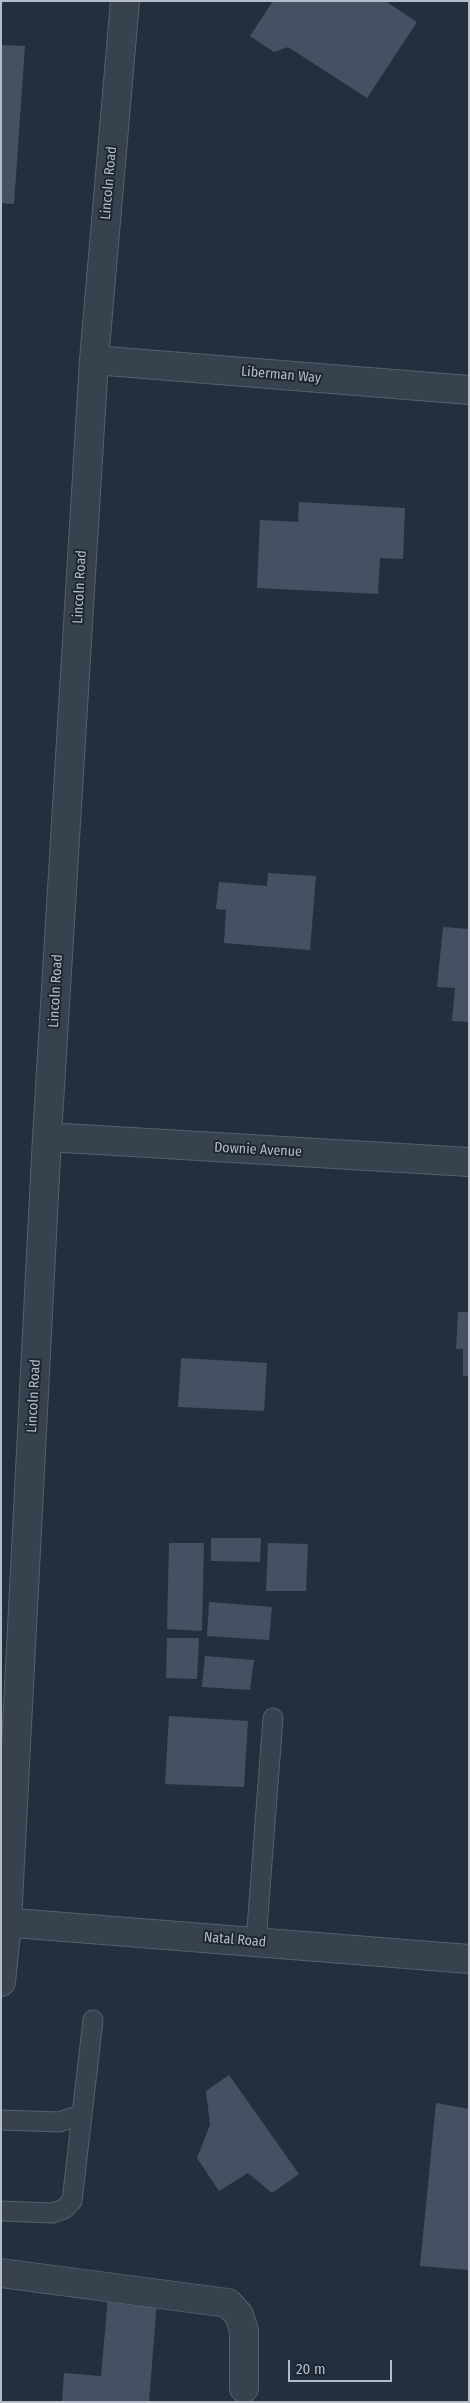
<!DOCTYPE html>
<style>
body{margin:0}
#map{position:relative;width:470px;height:2403px;overflow:hidden;background:#242f3e;font-family:"Fira Sans Condensed",sans-serif}
canvas{display:block}
.frame{position:absolute;inset:0;border:2px solid #b4bcc9;pointer-events:none}
.scale{position:absolute;left:288px;top:2360px;width:104px;height:22px;box-sizing:border-box;border:2px solid #b4bcc9;border-top:0;padding-left:6px;font-size:15px;line-height:18px;white-space:nowrap;color:#b4bcc9;-webkit-text-stroke:4px #1d2633;paint-order:stroke}
</style>
<div id="map">
<canvas width="470" height="2403"></canvas>
<div class="frame"></div>
<div class="scale">20 m</div>
</div>
<script>
const ctx = document.querySelector('canvas').getContext('2d');
ctx.lineJoin = 'round';
function fillPath(path, color) { ctx.fillStyle = color; ctx.fill(path, 'evenodd'); }
const shape = rows => new Path2D(rows.map(r => 'M' + r).join(''));
function stroke(path, color, width, dash) { ctx.strokeStyle = color; ctx.lineWidth = width; ctx.lineCap = dash ? 'butt' : 'round'; ctx.setLineDash(dash || []); ctx.stroke(path); }
function write(font, color, halo, rows, align = 'center') {
  ctx.font = font + ' "Fira Sans Condensed",sans-serif'; ctx.lineWidth = 4; ctx.setLineDash([]); ctx.textBaseline = 'middle'; ctx.strokeStyle = halo; ctx.fillStyle = color; for (const [text, x, y, turn = 0] of rows) {
    ctx.save(); ctx.translate(x, y); ctx.rotate((+turn || 0) * Math.PI / 180); ctx.textAlign = isNaN(turn) ? turn : align; if (halo) ctx.strokeText(text, 0, 0); ctx.fillText(text, 0, 0); ctx.restore();
  }
}
fillPath(shape([
 [273,1,385,1,417,22,367,98,288,47,274,52,250,36],
 [1,45,25,46,14,204,1,203],
 [299,502,405,508,403,559,380,558,378,594,257,588,260,520,298,522],
 [268,873,316,876,310,950,224,943,226,910,216,909,219,882,267,886],
 [443,927,469,929,469,1022,452,1021,455,988,437,987],
 [458,1312,469,1312,469,1376,463,1376,463,1349,456,1349],
 [181,1358,267,1363,264,1411,178,1407],
 [211,1538,261,1538,260,1562,211,1561],
 [169,1543,204,1543,202,1631,167,1629],
 [268,1543,308,1544,306,1591,266,1591],
 [209,1602,272,1607,269,1640,207,1636],
 [167,1638,199,1638,197,1679,166,1678],
 [205,1656,254,1660,250,1690,202,1687],
 [169,1716,248,1721,244,1787,165,1784],
 [229,2075,299,2174,272,2193,248,2173,219,2191,197,2158,210,2125,206,2091],
 [436,2103,469,2109,469,2270,420,2266],
 [108,2297,157,2301,149,2402,62,2402,64,2373,101,2376]
]), '#455162');
const service = shape([
 [256,1942,273,1718],
 [1,2120,59,2122,80,2115],
 [1,2211,52,2213,64,2209,72,2201,93,2020]
]);
const minor = shape([
 [94,360,469,390],
 [47,1137,469,1162],
 [1,1922,469,1959],
 [1,1982,7,1922,47,1137,94,360,125,1],
 [1,2273,228,2303,239,2315,244,2331,244,2388]
]);
stroke(service, '#565f6c', 21);
stroke(minor, '#565f6c', 30);
stroke(service, '#38414e', 19);
stroke(minor, '#38414e', 28);
write('14px', '#b4bcc9', '#1d2633', [
 ["Lincoln Road",109,183,-85],
 ["Liberman Way",281,375,5],
 ["Lincoln Road",80,587,-87],
 ["Lincoln Road",56,991,-87],
 ["Downie Avenue",258,1150,3],
 ["Lincoln Road",34,1396,-87],
 ["Natal Road",235,1940,5]
]);
</script>
